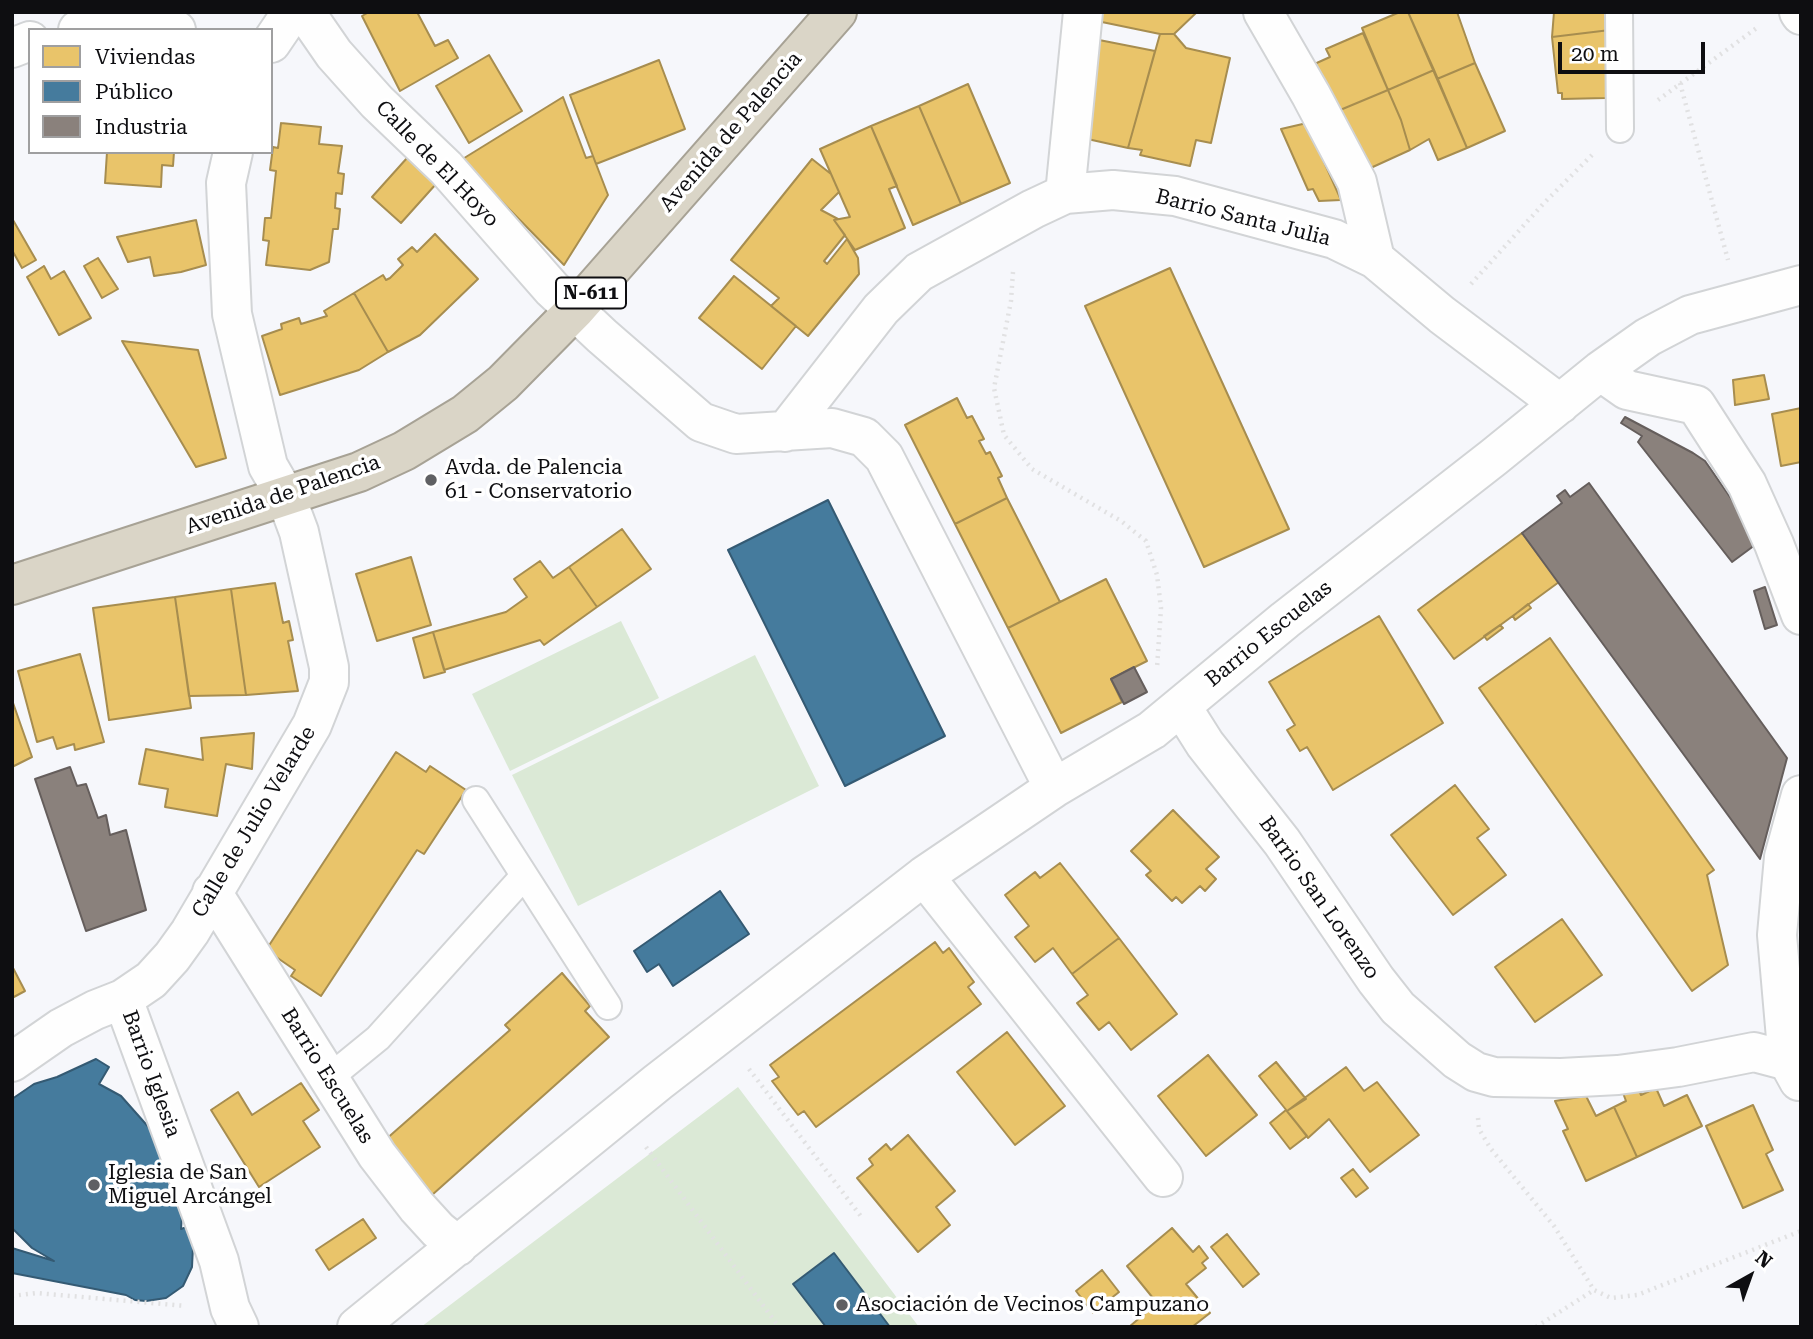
<!DOCTYPE html>
<meta charset="utf-8">
<style>
body{margin:0}
#map{position:relative;width:1813px;height:1339px;overflow:hidden;background:#f6f7fb;font-family:"Roboto Serif",serif}
canvas{display:block}
.frame{position:absolute;inset:0;border:14px solid #0e0e11;pointer-events:none}
.legend{position:absolute;left:28px;top:28px;width:245px;height:126px;box-sizing:border-box;background:#fff;border:2px solid #9f9fa0;margin:0;padding:9px 12px;list-style:none;font-size:21px;color:#0e0e11}
.legend li{display:flex;align-items:center;gap:14px;height:35px}
.legend b{width:35px;border:2px solid #9f9fa0}
.north{position:absolute;left:1715px;top:1241px;width:70px;height:70px;-webkit-text-stroke:5px #fff;paint-order:stroke;rotate:40deg;font-size:19px;font-weight:700;line-height:28px;text-align:center;color:#0e0e11}
.north::after{content:'';display:block;margin:auto;width:24px;height:32px;background:#0e0e11;clip-path:polygon(50% 0,100% 100%,50% 72%,0 100%)}
.scale{position:absolute;left:1558px;top:42px;width:147px;height:32px;box-sizing:border-box;border:4px solid #0e0e11;border-top:0;padding-left:9px;font-size:21px;line-height:24px;white-space:nowrap;color:#0e0e11;-webkit-text-stroke:5px #fff;paint-order:stroke}
</style>
<div id="map">
<canvas width="1813" height="1339"></canvas>
<div class="frame"></div>
<ul class="legend">
<li><b style="height:19px;background:#e9c46a"></b>Viviendas</li>
<li><b style="height:19px;background:#457b9d"></b>Público</li>
<li><b style="height:19px;background:#8a817c"></b>Industria</li>
</ul>
<div class="north">N</div>
<div class="scale">20 m</div>
</div>
<script>
const ctx = document.querySelector('canvas').getContext('2d');
ctx.lineJoin = 'round';
function fillPath(path, color) { ctx.fillStyle = color; ctx.fill(path, 'evenodd'); }
const shape = rows => new Path2D(rows.map(r => 'M' + r).join(''));
function stroke(path, color, width, dash) { ctx.strokeStyle = color; ctx.lineWidth = width; ctx.lineCap = dash ? 'butt' : 'round'; ctx.setLineDash(dash || []); ctx.stroke(path); }
function write(font, color, halo, rows, align = 'center') {
  ctx.font = font + ' "Roboto Serif",serif'; ctx.lineWidth = 7; ctx.setLineDash([]); ctx.textBaseline = 'middle'; ctx.strokeStyle = halo; ctx.fillStyle = color; for (const [text, x, y, turn = 0] of rows) {
    ctx.save(); ctx.translate(x, y); ctx.rotate((+turn || 0) * Math.PI / 180); ctx.textAlign = isNaN(turn) ? turn : align; if (halo) ctx.strokeText(text, 0, 0); ctx.fillText(text, 0, 0); ctx.restore();
  }
}
fillPath(shape([
 [621,621,659,698,510,771,472,694],
 [755,655,819,786,578,906,512,775],
 [738,1087,919,1327,421,1327]
]), '#dbe9d6');
const homes = shape([
 [369,12,417,12,435,46,448,40,458,58,400,91,362,16,369,12],
 [1097,12,1197,12,1174,34,1160,34,1097,21,1097,12],
 [1400,12,1408,12,1434,70,1388,90,1362,28,1400,12],
 [1408,12,1457,12,1475,63,1437,79,1408,12],
 [1554,12,1611,12,1610,30,1552,37,1554,12],
 [1610,30,1609,92,1606,92,1606,98,1562,99,1562,93,1558,93,1552,37,1610,30],
 [1363,33,1388,90,1333,113,1310,66,1330,57,1326,49,1363,33],
 [1160,34,1174,34,1186,48,1230,58,1211,143,1196,140,1190,166,1140,155,1142,150,1128,148,1160,34],
 [1094,39,1155,51,1128,148,1083,138,1094,39],
 [489,55,522,111,469,143,436,86,489,55],
 [659,60,685,129,596,164,570,95,659,60],
 [1475,63,1505,131,1467,148,1437,79,1475,63],
 [1434,70,1467,148,1438,160,1429,139,1410,150,1401,120,1388,90,1434,70],
 [968,84,1010,183,961,204,919,106,968,84],
 [1388,90,1401,120,1410,150,1364,171,1333,113,1388,90],
 [563,97,586,158,593,156,608,195,564,265,461,160,563,97],
 [919,106,961,204,913,225,871,126,919,106],
 [281,123,321,127,319,144,342,146,338,173,344,174,342,194,336,193,335,208,340,209,338,229,333,229,329,262,310,270,266,265,269,241,263,240,265,218,271,218,276,171,270,170,273,147,278,148,281,123],
 [1307,123,1313,137,1341,200,1319,201,1313,189,1308,190,1281,129,1307,123],
 [871,126,897,186,889,189,905,228,855,250,834,220,850,217,820,149,871,126],
 [107,152,174,152,173,166,162,165,161,187,105,183,107,152],
 [407,158,436,184,401,223,372,197,407,158],
 [812,159,831,174,839,192,821,210,838,219,834,220,845,235,824,261,827,264,847,239,858,258,859,274,808,336,771,306,779,298,731,260,812,159],
 [13,220,36,260,22,268,12,250,13,220],
 [196,220,206,265,181,272,154,276,150,257,128,262,117,237,196,220],
 [435,234,478,279,420,335,388,352,354,293,383,275,386,280,390,278,403,265,398,259,412,247,417,252,435,234],
 [98,258,118,289,102,298,84,266,98,258],
 [44,266,51,279,64,271,91,318,59,335,27,277,44,266],
 [1170,268,1289,529,1204,567,1085,306,1170,268],
 [734,276,796,326,762,369,699,318,734,276],
 [354,293,388,352,359,370,280,395,262,336,282,329,281,324,299,318,301,324,327,316,324,311,354,293],
 [122,341,198,350,226,458,196,467,122,341],
 [1764,375,1769,399,1735,405,1733,380,1764,375],
 [957,398,967,418,972,416,984,439,979,441,986,454,990,452,1002,476,998,478,1007,498,955,524,905,425,957,398],
 [1801,408,1801,462,1781,466,1772,414,1801,408],
 [1007,498,1060,602,1008,628,955,524,1007,498],
 [622,529,651,569,597,607,569,567,622,529],
 [1522,533,1559,582,1454,659,1418,610,1522,533],
 [411,557,431,625,377,641,356,574,411,557],
 [540,561,553,578,569,567,597,607,544,645,540,640,444,670,433,632,506,612,527,597,514,579,540,561],
 [1106,579,1147,661,1111,679,1122,702,1061,733,1008,628,1106,579],
 [275,583,283,623,289,621,293,640,288,641,298,691,246,695,231,589,275,583],
 [231,589,246,695,189,696,175,597,231,589],
 [175,597,191,708,109,720,93,608,175,597],
 [1528,604,1531,608,1515,620,1513,616,1528,604],
 [1379,616,1443,723,1333,790,1307,747,1300,751,1287,730,1295,725,1269,682,1379,616],
 [1500,625,1503,628,1487,640,1484,636,1500,625],
 [433,632,445,672,424,678,413,638,433,632],
 [1550,638,1714,870,1707,875,1728,965,1692,991,1479,688,1550,638],
 [80,654,104,742,75,750,74,744,57,749,53,737,37,742,18,671,80,654],
 [12,700,32,757,12,767,12,700],
 [254,733,252,769,226,764,217,816,165,807,168,789,139,784,146,749,203,760,201,738,254,733],
 [396,752,426,772,430,766,466,790,424,854,417,850,321,996,291,976,295,970,266,950,396,752],
 [1455,785,1489,829,1477,838,1506,875,1453,915,1391,835,1455,785],
 [1173,810,1219,857,1206,869,1216,879,1205,891,1200,886,1182,903,1176,897,1172,901,1146,875,1151,871,1131,851,1173,810],
 [1060,863,1119,938,1072,974,1053,948,1035,962,1015,937,1029,926,1005,895,1035,872,1040,878,1060,863],
 [1562,919,1602,975,1535,1022,1495,967,1562,919],
 [1119,938,1177,1014,1131,1050,1109,1022,1099,1030,1077,1003,1088,995,1072,974,1119,938],
 [935,942,943,953,949,948,974,982,968,987,981,1004,816,1127,804,1111,798,1115,772,1081,779,1077,770,1065,935,942],
 [12,966,25,991,12,998,12,966],
 [562,973,590,1006,585,1011,609,1037,432,1195,384,1141,510,1030,505,1025,562,973],
 [1007,1032,1065,1106,1015,1145,957,1072,1007,1032],
 [1208,1055,1257,1115,1206,1156,1158,1096,1208,1055],
 [1276,1062,1306,1099,1287,1111,1259,1076,1276,1062],
 [1346,1067,1364,1091,1377,1082,1419,1135,1370,1172,1329,1119,1308,1138,1287,1111,1346,1067],
 [301,1083,319,1110,303,1121,320,1147,259,1187,211,1110,238,1092,252,1115,301,1083],
 [1637,1086,1641,1095,1656,1088,1664,1106,1687,1095,1702,1126,1637,1157,1614,1107,1626,1101,1623,1093,1637,1086],
 [1586,1096,1596,1116,1614,1107,1637,1157,1586,1181,1563,1131,1568,1129,1555,1101,1586,1096],
 [1753,1105,1773,1150,1766,1154,1783,1190,1743,1208,1706,1126,1753,1105],
 [1286,1110,1307,1136,1290,1149,1270,1123,1286,1110],
 [908,1135,955,1191,936,1207,950,1225,918,1252,857,1178,873,1165,869,1159,886,1144,891,1150,908,1135],
 [1353,1169,1368,1188,1356,1197,1341,1178,1353,1169],
 [363,1219,376,1238,329,1270,316,1250,363,1219],
 [1172,1228,1193,1252,1199,1246,1208,1258,1202,1263,1206,1268,1186,1284,1210,1313,1192,1327,1129,1327,1157,1303,1127,1266,1172,1228],
 [1227,1234,1259,1274,1243,1287,1211,1247,1227,1234],
 [1102,1270,1119,1292,1093,1313,1076,1291,1102,1270]
]);
fillPath(homes, '#e9c46a');
stroke(homes, '#a78d4f', 2);
const public = shape([
 [828,500,945,736,845,786,728,550,828,500],
 [720,891,749,934,673,986,659,964,647,972,634,951,720,891],
 [96,1059,109,1067,99,1084,121,1096,152,1131,182,1214,181,1229,187,1227,193,1246,192,1267,183,1286,166,1298,146,1301,135,1300,126,1295,12,1273,12,1248,54,1261,32,1248,12,1228,12,1099,34,1084,57,1077,96,1059],
 [834,1253,890,1327,826,1327,793,1284,834,1253]
]);
fillPath(public, '#457b9d');
stroke(public, '#345a73', 2);
const industry = shape([
 [1625,417,1693,453,1705,461,1737,507,1755,545,1732,562,1638,442,1642,436,1621,423,1625,417],
 [1589,483,1787,758,1760,859,1522,533,1562,503,1557,496,1565,490,1570,497,1589,483],
 [1765,587,1777,625,1765,629,1754,591,1765,587],
 [1134,667,1147,692,1124,704,1111,679,1134,667],
 [70,767,77,786,86,784,98,818,106,815,110,835,126,830,146,910,86,931,35,779,70,767]
]);
fillPath(industry, '#8a817c');
stroke(industry, '#655e5c', 2);
const lane = shape([
 [1619,12,1620,129],
 [476,800,608,1006],
 [329,1078,378,1038,524,876]
]);
const street = shape([
 [305,12,334,54,377,102,446,168,552,289,602,336,701,422,736,434,832,428,864,437,884,457,1054,788],
 [1263,12,1311,95,1357,182,1375,259],
 [1799,12,1801,15],
 [78,30,139,22,176,30],
 [271,43,292,12],
 [12,48,30,41],
 [1065,194,1083,12],
 [1600,371,1627,390,1696,405,1747,484,1774,544,1801,615],
 [785,432,881,309,919,272,1033,209,1065,194,1113,190,1175,196,1334,239,1375,259,1442,315,1560,404],
 [1181,706,1205,744,1282,842,1376,980,1398,1008,1457,1060,1476,1072,1494,1077,1561,1078,1618,1075,1678,1067,1754,1052,1788,1061],
 [924,876,1163,1177],
 [212,892,377,1155,417,1207,438,1230,458,1246],
 [123,999,219,1261,230,1308,239,1327],
 [12,1062,61,1028,95,1010,123,999,151,980,172,957,190,932,312,725,329,682,329,667,299,532,286,497,268,466,232,314,226,183,233,152],
 [1799,1081,1788,1061,1777,935,1784,857,1801,795],
 [357,1327,658,1082,924,876,1054,788,1152,730,1285,620,1494,457,1600,371,1648,337,1690,315,1801,285]
]);
const highway = shape([
 [12,585,359,472,404,451,465,414,503,383,575,310,837,12]
]);
stroke(lane, '#d2d4d6', 30);
stroke(street, '#d2d4d6', 42);
stroke(highway, '#a7a295', 42);
stroke(shape([
 [1680,83,1728,260],
 [1658,100,1758,27],
 [1013,272,1011,301,994,388,1004,435,1032,469,1121,521,1146,541,1157,575,1161,608,1157,668],
 [1471,284,1544,203,1592,155],
 [749,1069,863,1219],
 [1478,1118,1479,1129,1491,1149,1554,1226,1594,1290,1611,1298,1637,1295,1801,1231],
 [646,1147,779,1327],
 [12,1296,36,1293,186,1306],
 [1536,1327,1594,1290]
]), '#e1e1e2', 4.5, [2, 5]);
stroke(lane, '#fefefe', 26);
stroke(street, '#fefefe', 38);
stroke(highway, '#dad5c7', 38);
for (const [x, y, r, color] of [
 [431,480,7,"#5f6063"],
 [94,1185,7,"#5f6063"],
 [842,1305,7,"#5f6063"]
]) { const dot = new Path2D(); dot.arc(x, y, r, 0, 2 * Math.PI); ctx.fillStyle = color; ctx.fill(dot); stroke(dot, '#fff', 2.5); }
for (const [x, y, w] of [
 [591,293,70]
]) { const box = new Path2D(); box.roundRect(x - w / 2, y - 15.5, w, 31, 5); ctx.fillStyle = '#fff'; ctx.fill(box); stroke(box, '#0e0e11', 2); }
write('bold 19px', '#0e0e11', null, [
 ["N-611",591,293]
]);
write('21px', '#0e0e11', '#fff', [
 ["Avenida de Palencia",731,132,-49],
 ["Calle de El Hoyo",437,164,46],
 ["Barrio Santa Julia",1243,218,14],
 ["Avenida de Palencia",283,495,-19],
 ["Barrio Escuelas",1269,634,-39],
 ["Calle de Julio Velarde",254,822,-59],
 ["Barrio San Lorenzo",1319,898,55],
 ["Barrio Iglesia",151,1074,70],
 ["Barrio Escuelas",327,1076,58]
]);
write('21px', '#0e0e11', '#fff', [
 ["Avda. de Palencia",445,468],
 ["61 - Conservatorio",445,492],
 ["Iglesia de San",108,1173],
 ["Miguel Arcángel",108,1197],
 ["Asociación de Vecinos Campuzano",856,1305]
], 'left');
</script>
